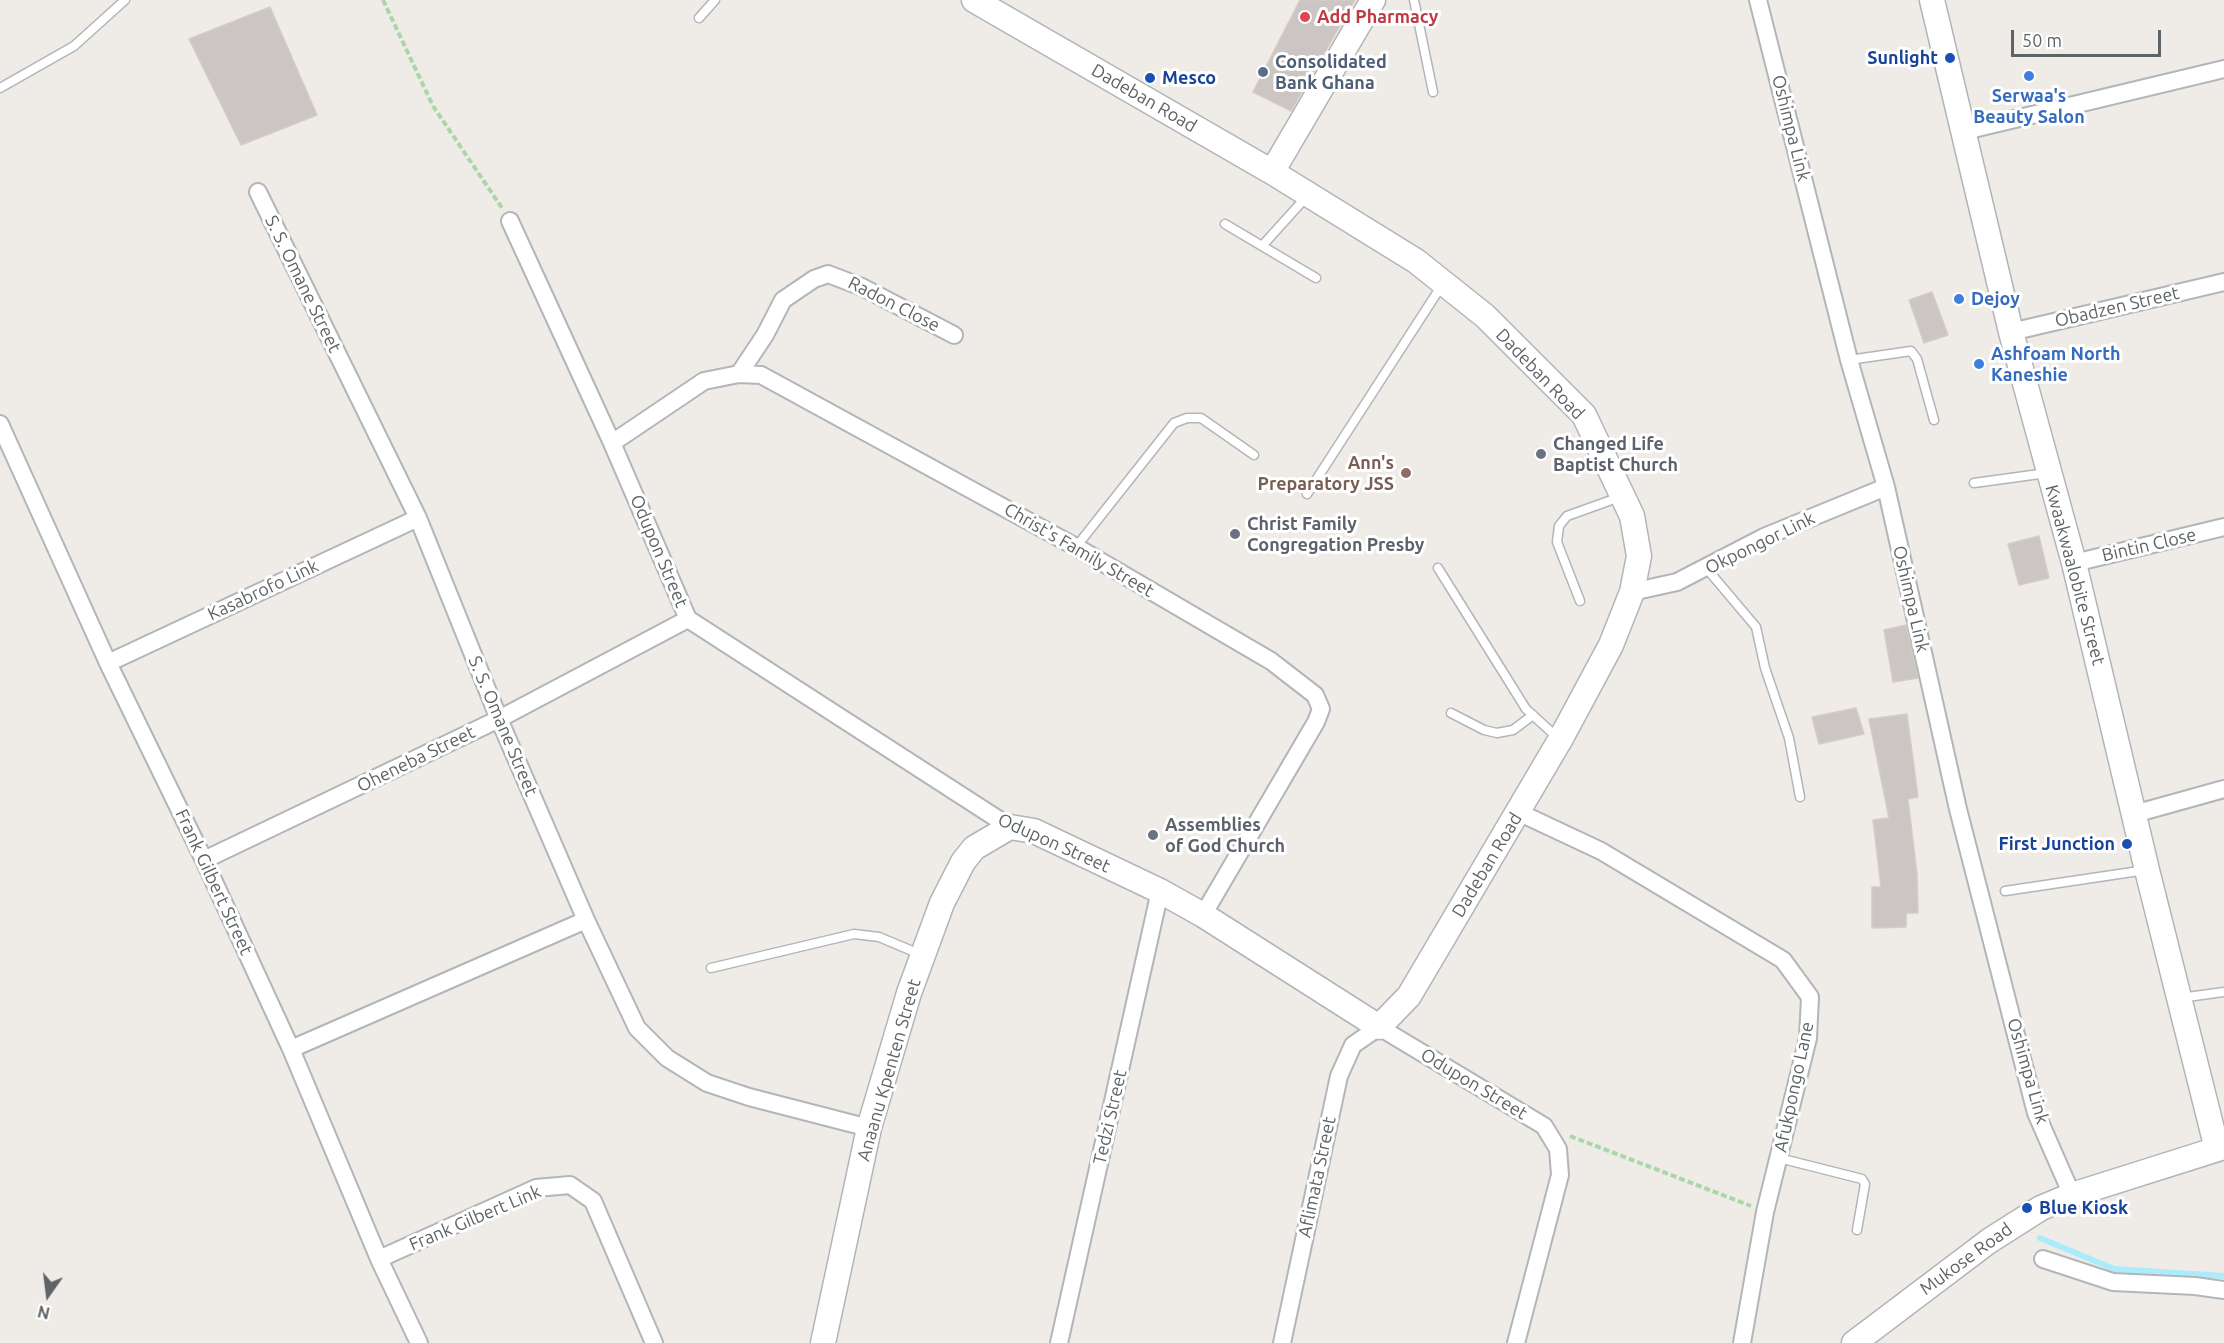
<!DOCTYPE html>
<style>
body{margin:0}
#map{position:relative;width:2224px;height:1343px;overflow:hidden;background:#efebe7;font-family:Ubuntu,sans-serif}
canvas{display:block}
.north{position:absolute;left:18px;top:1265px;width:60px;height:60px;-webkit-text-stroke:4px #fff;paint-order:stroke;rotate:194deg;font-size:16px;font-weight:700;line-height:24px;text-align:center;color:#5e6466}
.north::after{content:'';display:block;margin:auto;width:21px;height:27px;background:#5e6466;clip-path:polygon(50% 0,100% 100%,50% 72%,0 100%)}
.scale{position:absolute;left:2011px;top:30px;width:150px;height:27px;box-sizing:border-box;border:3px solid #5e6466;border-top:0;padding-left:8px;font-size:18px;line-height:21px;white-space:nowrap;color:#5e6466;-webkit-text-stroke:4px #fff;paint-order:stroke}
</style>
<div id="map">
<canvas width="2224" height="1343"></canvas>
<div class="north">N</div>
<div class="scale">50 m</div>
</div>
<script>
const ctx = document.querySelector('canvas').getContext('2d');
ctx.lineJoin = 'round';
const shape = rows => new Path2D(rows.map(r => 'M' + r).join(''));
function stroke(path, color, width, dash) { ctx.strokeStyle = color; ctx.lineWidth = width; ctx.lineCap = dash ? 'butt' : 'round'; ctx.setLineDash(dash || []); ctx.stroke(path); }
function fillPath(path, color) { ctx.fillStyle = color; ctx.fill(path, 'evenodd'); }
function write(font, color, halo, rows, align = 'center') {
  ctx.font = font + ' Ubuntu,sans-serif'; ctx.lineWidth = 6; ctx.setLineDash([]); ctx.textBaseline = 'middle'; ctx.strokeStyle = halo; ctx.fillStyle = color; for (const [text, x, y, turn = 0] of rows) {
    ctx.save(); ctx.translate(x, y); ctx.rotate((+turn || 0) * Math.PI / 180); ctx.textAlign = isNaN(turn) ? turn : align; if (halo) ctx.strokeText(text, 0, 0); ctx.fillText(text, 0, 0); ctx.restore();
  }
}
stroke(shape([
 [2040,1238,2114,1269,2224,1276]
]), '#acebfb', 6);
const building = shape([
 [1300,0,1355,0,1291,111,1253,92,1300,0],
 [270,7,317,115,241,145,189,39,270,7],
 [1932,292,1948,335,1924,343,1909,300,1932,292],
 [2039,536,2049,578,2019,585,2008,544,2039,536],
 [1906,625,1918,678,1893,682,1884,630,1906,625],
 [1856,708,1864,734,1819,744,1812,717,1856,708],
 [1907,714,1918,797,1908,799,1917,874,1918,913,1906,913,1906,927,1872,928,1872,887,1881,887,1873,820,1889,818,1869,719,1907,714]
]);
fillPath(building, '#cbc6c3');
stroke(building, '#d4ccc5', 1.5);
const lane = shape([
 [1414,0,1433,92],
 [699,18,715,0],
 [0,88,74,46,125,0],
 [1225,224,1316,278],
 [1262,246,1308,195],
 [1849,360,1911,351,1917,359,1934,420],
 [1974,483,2047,473],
 [1307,494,1442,285],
 [1076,547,1174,423,1187,418,1201,418,1254,455],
 [1438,568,1526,709,1558,738],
 [1707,569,1756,627,1765,668,1789,738,1800,797],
 [1580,601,1557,542,1559,526,1567,516,1620,497],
 [1451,713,1484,730,1497,733,1513,730,1533,715],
 [2005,891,2146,870],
 [711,968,854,934,879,937,922,955],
 [2180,998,2224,992],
 [1779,1158,1862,1179,1865,1184,1857,1230]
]);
const street = shape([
 [1758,0,1849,360,1886,487,1958,809,2036,1113,2072,1195],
 [1965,131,2224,69],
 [258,192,418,518,499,719,586,920,637,1028,667,1058,707,1083,749,1097,869,1128],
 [510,221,612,443,688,619,1010,827],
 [2011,332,2224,282],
 [739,374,765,335,783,300,814,279,828,274,862,287,954,335],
 [0,424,108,663,204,860,291,1049,379,1259,419,1343],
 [612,443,704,381,739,374,761,375,1076,547,1271,661,1315,695,1321,709,1316,722,1203,915],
 [2074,563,2224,527],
 [1632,592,1677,582,1764,537,1886,487],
 [108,663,418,518],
 [1518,812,1601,851,1783,960,1810,997,1808,1038,1765,1212,1742,1343],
 [2134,814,2224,789],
 [204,860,499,719,688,619],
 [291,1049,586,920],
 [379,1259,536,1188,570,1185,593,1201,654,1343],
 [2043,1259,2113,1282,2195,1286,2224,1290],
 [1059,1343,1160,891],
 [1282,1343,1339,1076,1353,1045,1379,1027,1544,1126,1558,1149,1560,1175,1516,1343]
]);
const secondary = shape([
 [1932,0,2011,332,2074,563,2147,870,2217,1149],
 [1272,172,1373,0],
 [823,1343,869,1128,909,993,942,903,963,862,974,848,1010,827,1034,831,1160,891,1203,915,1379,1027,1409,996,1560,740,1611,645,1632,592,1639,556,1632,516,1584,415,1485,316,1416,261,1272,172,974,0],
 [1854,1343,1989,1241,2041,1208,2072,1195,2224,1147]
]);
stroke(lane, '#b2b6b8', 11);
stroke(street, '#b2b6b8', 20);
stroke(secondary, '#b1b5b8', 27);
stroke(shape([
 [383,0,433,106,502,208],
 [1570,1136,1751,1206]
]), '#a9d7a9', 4, [6, 3]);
stroke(lane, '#fff', 8);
stroke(street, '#fff', 16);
stroke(secondary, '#fff', 24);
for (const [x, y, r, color] of [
 [1305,17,6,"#e0444e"],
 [1950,58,6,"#1a4fb4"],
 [1263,72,6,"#5c6f8a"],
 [2029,76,6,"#3f7fe0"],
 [1150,78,6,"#1a4fb4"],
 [1959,299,6,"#3f7fe0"],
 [1979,364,6,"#3f7fe0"],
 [1541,454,6,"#6b7280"],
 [1406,473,6,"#8d6e63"],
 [1235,534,6,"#6b7280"],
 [1153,835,6,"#6b7280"],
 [2127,844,6,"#1a4fb4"],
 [2027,1208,6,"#1a4fb4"]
]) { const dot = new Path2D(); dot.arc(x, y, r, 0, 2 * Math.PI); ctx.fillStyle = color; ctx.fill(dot); stroke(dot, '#fff', 2); }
write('bold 18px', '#be3a42', '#fff', [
 ["Add Pharmacy",1317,17]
], 'left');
write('bold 18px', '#164399', '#fff', [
 ["Sunlight",1938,58],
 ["Mesco",1162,78,"left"],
 ["First Junction",2115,844],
 ["Blue Kiosk",2039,1208,"left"]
], 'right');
write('bold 18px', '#4e5e75', '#fff', [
 ["Consolidated",1275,62],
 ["Bank Ghana",1275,83]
], 'left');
write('bold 18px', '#366cbe', '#fff', [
 ["Serwaa's",2029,96,"center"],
 ["Beauty Salon",2029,117,"center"],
 ["Dejoy",1971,299],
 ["Ashfoam North",1991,354],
 ["Kaneshie",1991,375]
], 'left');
write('18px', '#5e6466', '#fff', [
 ["Dadeban Road",1144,98,30],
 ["Oshimpa Link",1791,128,76],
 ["S. S. Omane Street",303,284,64],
 ["Radon Close",894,304,27],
 ["Obadzen Street",2117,307,-13],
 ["Dadeban Road",1540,374,46],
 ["Okpongor Link",1760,543,-26],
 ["Bintin Close",2149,545,-13],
 ["Christ's Family Street",1079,550,30],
 ["Odupon Street",659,551,67],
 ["Kwaakwaalobite Street",2075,575,75],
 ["Kasabrofo Link",263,590,-25],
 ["Oshimpa Link",1911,599,77],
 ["S. S. Omane Street",503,726,67],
 ["Oheneba Street",416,759,-26],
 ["Odupon Street",1054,843,24],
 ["Dadeban Road",1487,865,-59],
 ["Frank Gilbert Street",214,882,65],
 ["Anaanu Kpenten Street",889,1070,-74],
 ["Oshimpa Link",2028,1071,74],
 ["Odupon Street",1474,1084,31],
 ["Afukpongo Lane",1794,1087,-78],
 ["Tedzi Street",1110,1117,-77],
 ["Aflimata Street",1317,1177,-78],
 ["Frank Gilbert Link",475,1218,-23],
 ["Mukose Road",1966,1259,-36]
]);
write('bold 18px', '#5b616d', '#fff', [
 ["Changed Life",1553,444],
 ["Baptist Church",1553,465],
 ["Christ Family",1247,524],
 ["Congregation Presby",1247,545],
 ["Assemblies",1165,825],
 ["of God Church",1165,846]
], 'left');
write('bold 18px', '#785e54', '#fff', [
 ["Ann's",1394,463],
 ["Preparatory JSS",1394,484]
], 'right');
</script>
